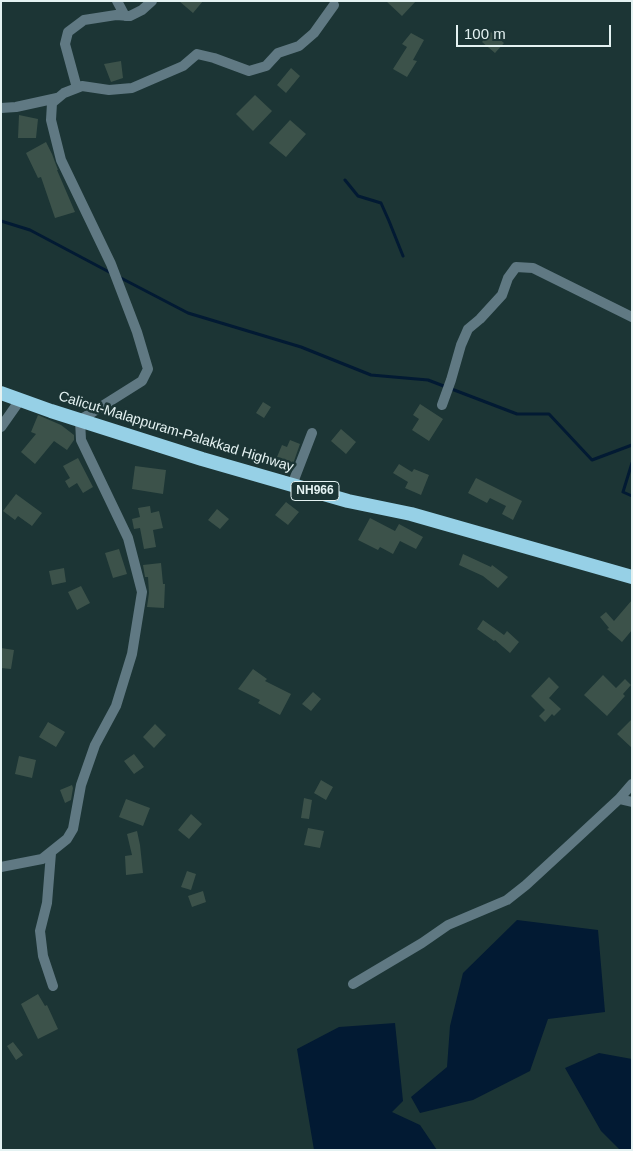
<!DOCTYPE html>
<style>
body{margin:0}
#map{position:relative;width:633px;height:1151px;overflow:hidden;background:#1c3535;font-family:Helvetica,sans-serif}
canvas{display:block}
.frame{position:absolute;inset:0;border:2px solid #e4f2f2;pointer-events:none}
.scale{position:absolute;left:456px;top:25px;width:155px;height:22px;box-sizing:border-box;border:2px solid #e4f2f2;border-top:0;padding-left:6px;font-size:15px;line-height:18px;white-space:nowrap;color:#e4f2f2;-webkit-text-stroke:4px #1c3535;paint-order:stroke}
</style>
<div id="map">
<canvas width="633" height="1151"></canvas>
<div class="frame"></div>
<div class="scale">100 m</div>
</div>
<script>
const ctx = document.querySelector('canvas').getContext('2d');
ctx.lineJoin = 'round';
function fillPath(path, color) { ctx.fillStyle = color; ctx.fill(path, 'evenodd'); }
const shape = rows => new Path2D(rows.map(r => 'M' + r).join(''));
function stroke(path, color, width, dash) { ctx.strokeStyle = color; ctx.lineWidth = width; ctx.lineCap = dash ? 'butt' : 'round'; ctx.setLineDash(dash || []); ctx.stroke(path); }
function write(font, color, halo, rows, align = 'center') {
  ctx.font = font + ' Helvetica,sans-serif'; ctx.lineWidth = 5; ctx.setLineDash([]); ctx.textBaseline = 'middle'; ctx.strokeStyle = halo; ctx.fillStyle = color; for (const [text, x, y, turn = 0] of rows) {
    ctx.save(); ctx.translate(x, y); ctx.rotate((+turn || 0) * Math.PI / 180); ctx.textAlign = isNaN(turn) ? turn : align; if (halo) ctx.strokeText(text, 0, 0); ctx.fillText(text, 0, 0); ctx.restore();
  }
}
fillPath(shape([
 [517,920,598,930,605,1012,548,1019,530,1071,473,1100,420,1113,411,1097,447,1067,450,1026,463,973],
 [395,1023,403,1101,392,1112,420,1125,437,1150,314,1150,297,1049,339,1027],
 [599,1053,632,1059,632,1150,620,1150,601,1131,565,1068]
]), '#021a33');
stroke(shape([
 [345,180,358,196,381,203,389,221,403,256],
 [1,221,30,230,111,273],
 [119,277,188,313,301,347,371,375,428,380,517,414,549,414,592,460,632,445],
 [632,463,623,492,632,496]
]), '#021a33', 3);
fillPath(shape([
 [179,1,203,1,193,13],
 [386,1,416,1,402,16],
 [491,32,504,43,495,53,482,42],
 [411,33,424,40,413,60,417,61,407,77,393,69,407,47,402,44],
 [121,61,123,78,111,82,104,64],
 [291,68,300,76,286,93,277,85],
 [255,95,272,111,253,131,236,114],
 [19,115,38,119,36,138,18,138],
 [290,120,306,134,286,157,269,143],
 [46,142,52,154,58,170,57,170,75,212,55,218,41,177,38,178,26,153],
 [263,402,271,407,264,418,256,413],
 [420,404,443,419,429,441,412,430,419,419,413,415],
 [38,415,61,425,74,435,74,440,67,450,54,441,35,464,21,452,36,434,31,432],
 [341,429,356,442,346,454,331,441],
 [290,440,300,444,293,464,277,457,282,445,287,447],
 [78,458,93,487,83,493,77,483,69,488,65,481,70,478,63,466],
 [399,464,412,472,414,469,429,475,421,495,405,488,408,482,393,473],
 [135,466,166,470,163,494,132,489],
 [476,478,522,501,513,520,502,514,506,506,490,498,487,503,468,493],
 [16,494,42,513,32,526,18,516,15,520,3,511],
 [286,502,299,512,288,525,275,515],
 [150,506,151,513,159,511,163,528,153,530,156,547,144,549,140,528,134,529,132,519,140,517,138,508],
 [217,509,229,519,220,529,208,520],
 [370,518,395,531,399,524,423,537,416,549,400,541,393,554,380,547,378,550,358,540],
 [119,549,127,574,113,578,105,553],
 [463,554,491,567,492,565,508,577,498,588,483,576,459,565],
 [161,563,163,584,165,584,164,608,147,607,149,593,148,577,145,577,143,565],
 [64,568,66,582,52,585,49,571],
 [81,586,90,603,77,610,68,592],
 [632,600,632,630,622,642,607,629,609,628,600,617,606,612,614,621],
 [483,620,504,635,507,631,519,642,510,653,495,640,494,641,477,629],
 [1,648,14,650,11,669,1,668],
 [253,669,267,679,265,681,291,694,280,715,258,703,260,700,238,689],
 [603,675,616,688,625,679,631,685,623,694,625,696,607,716,584,695],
 [549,677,559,687,549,698,561,709,554,716,552,714,545,722,539,716,545,710,531,696],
 [313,692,321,699,311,711,302,704],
 [632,719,632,748,617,734],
 [48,722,65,732,56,747,39,737],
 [155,724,166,735,154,748,143,737],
 [134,754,144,767,134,774,124,761],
 [19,756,36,760,32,778,15,774],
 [321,780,333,787,326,800,314,793],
 [72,785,73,788,71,800,65,803,60,790],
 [304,798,312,800,309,819,301,818],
 [126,799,150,808,143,826,119,817],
 [191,814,202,824,189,839,178,830],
 [308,828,324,831,320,848,304,845],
 [137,831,140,845,143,873,126,875,125,856,132,855,127,834],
 [187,871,196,874,191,890,181,887],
 [203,891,206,902,192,907,188,896],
 [38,994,45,1006,47,1005,58,1029,38,1039,21,1004],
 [13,1042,23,1055,16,1060,7,1046]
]), '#3c524a');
stroke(shape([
 [117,1,125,16],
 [77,88,65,44,68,32,84,20,116,15,130,16,142,10,152,1],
 [1,108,16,107,57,98],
 [442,405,451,380,461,345,468,329,480,319,502,295,508,278,516,267,533,268,632,317],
 [1,427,20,400],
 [292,485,312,433],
 [619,799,632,802],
 [51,853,47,903,40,931,43,956,53,986],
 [1,867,42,859,67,839,73,829,81,785,95,745,116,706,132,654,142,592,128,538,81,440,80,420,142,381,148,369,137,332,111,264,61,160,51,120,52,103,64,93,82,86,109,90,132,88,183,66,197,54,214,58,249,71,266,66,278,53,299,46,314,33,334,5],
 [353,984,422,943,448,925,507,900,526,885,577,838,619,799,632,784]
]), '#607983', 10);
stroke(shape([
 [1,393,51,411,202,459,348,501,411,514,632,577]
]), '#96d0e6', 14);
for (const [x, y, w] of [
 [315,491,48]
]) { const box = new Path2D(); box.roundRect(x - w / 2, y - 9.5, w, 19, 4); ctx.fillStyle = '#1c3535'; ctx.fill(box); stroke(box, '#e4f2f2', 1); }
write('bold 12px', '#e4f2f2', null, [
 ["NH966",315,491]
]);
write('14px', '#e4f2f2', '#1c3535', [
 ["Calicut-Malappuram-Palakkad Highway",176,432,17]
]);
</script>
